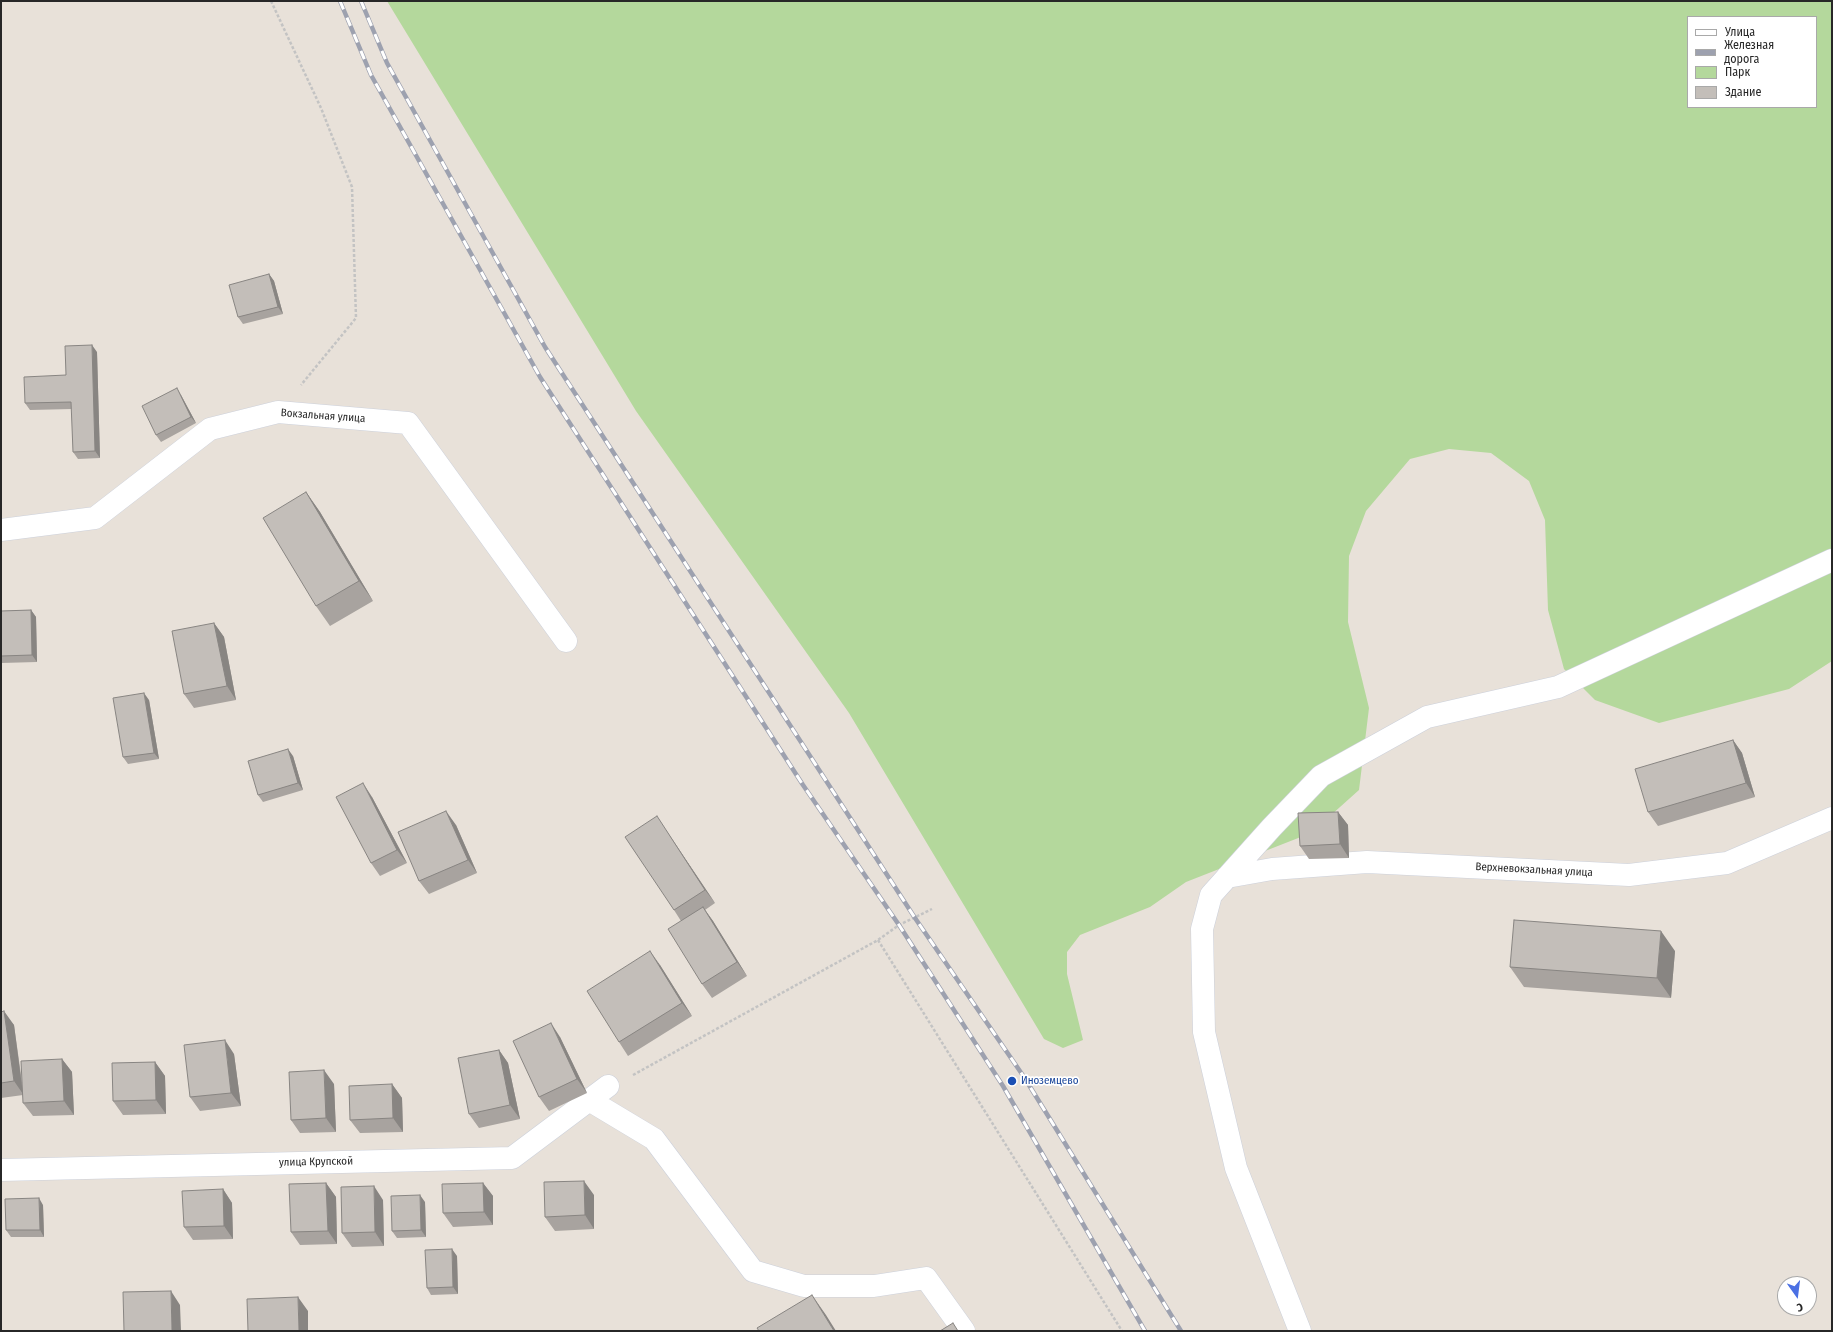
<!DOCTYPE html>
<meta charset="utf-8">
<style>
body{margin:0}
#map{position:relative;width:1833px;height:1332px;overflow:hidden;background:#e8e1d9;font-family:"Fira Sans Condensed",sans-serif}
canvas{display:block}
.frame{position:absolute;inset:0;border:2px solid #272727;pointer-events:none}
.legend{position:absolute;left:1687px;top:16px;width:130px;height:92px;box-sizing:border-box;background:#fff;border:1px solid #a9a9a9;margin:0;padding:5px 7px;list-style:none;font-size:12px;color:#272727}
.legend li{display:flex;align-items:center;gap:8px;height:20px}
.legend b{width:20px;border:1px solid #a9a9a9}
.north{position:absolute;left:1777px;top:1276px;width:40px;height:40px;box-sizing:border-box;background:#fff;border:1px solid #a9a9a9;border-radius:50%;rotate:166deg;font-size:11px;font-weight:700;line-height:16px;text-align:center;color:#272727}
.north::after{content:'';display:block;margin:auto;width:14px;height:18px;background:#4b70e3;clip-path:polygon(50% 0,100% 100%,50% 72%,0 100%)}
</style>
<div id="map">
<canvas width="1833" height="1332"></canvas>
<div class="frame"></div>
<ul class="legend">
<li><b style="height:5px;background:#fff"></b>Улица</li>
<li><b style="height:5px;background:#9da1af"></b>Железная дорога</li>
<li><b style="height:11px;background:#b4d89c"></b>Парк</li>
<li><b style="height:11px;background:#c3beb9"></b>Здание</li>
</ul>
<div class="north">С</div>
</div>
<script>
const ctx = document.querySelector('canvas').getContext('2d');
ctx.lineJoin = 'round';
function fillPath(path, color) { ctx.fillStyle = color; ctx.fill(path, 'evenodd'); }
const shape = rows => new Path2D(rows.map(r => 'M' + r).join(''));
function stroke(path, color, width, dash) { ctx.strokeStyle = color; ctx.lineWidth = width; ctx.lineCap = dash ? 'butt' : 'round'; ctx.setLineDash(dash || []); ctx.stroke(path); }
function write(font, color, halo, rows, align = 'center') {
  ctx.font = font + ' "Fira Sans Condensed",sans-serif'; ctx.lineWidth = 3.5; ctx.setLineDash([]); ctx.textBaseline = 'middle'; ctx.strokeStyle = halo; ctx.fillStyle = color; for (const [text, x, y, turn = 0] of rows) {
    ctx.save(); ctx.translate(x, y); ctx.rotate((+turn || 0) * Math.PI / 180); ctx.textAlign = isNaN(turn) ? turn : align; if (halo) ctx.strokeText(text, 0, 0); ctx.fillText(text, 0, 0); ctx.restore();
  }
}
fillPath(shape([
 [387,1,1832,1,1832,661,1789,689,1659,723,1595,700,1564,669,1548,610,1545,520,1529,481,1491,453,1449,449,1410,459,1366,511,1349,556,1348,622,1369,708,1359,790,1311,833,1186,882,1150,907,1080,935,1067,952,1067,974,1083,1040,1063,1048,1044,1039,849,713,636,411],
 [1688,17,1816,17,1816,107,1688,107]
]), '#b4d89c');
const minor = shape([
 [1,530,95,518,210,429,278,412,408,423,566,641],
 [1227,877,1272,869,1367,862,1629,875,1727,863,1832,818],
 [589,1100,654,1139,753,1271,804,1286,874,1286,926,1278,964,1331],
 [1,1170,512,1158,608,1086],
 [1300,1331,1236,1168,1204,1032,1202,929,1211,895,1272,827,1321,776,1427,717,1558,687,1832,560]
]);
stroke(minor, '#ccd0da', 23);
stroke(shape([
 [271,1,321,108,352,187,356,318,301,385],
 [878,940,1122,1331],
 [633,1075,878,940,899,925,932,909]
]), '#c3c3c3', 2.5, [3, 2]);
stroke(minor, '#fff', 22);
const rail = shape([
 [340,1,371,75,540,377,803,785,899,925,1003,1086,1145,1331],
 [361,1,387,63,545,347,915,918,1024,1077,1181,1331]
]);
stroke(rail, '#9da1af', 4.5);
stroke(rail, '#fff', 3, [9]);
fillPath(shape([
 [269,274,274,281,283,314,243,324,238,317],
 [97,352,100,458,78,459,73,452,72,409,30,410,25,403,66,375],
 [181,395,196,423,161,442,156,435],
 [306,492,320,512,373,601,330,626,316,606],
 [31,610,36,617,37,662,1,663,1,611],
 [214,623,224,637,236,700,194,708,184,694],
 [149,700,159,759,128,764,123,757],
 [1733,740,1742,753,1755,797,1658,826,1648,812],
 [293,756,303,790,263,802,258,795],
 [372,797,407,863,380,876,371,863],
 [1338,812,1348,825,1349,858,1309,859,1300,846],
 [456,825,477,873,429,894,419,881],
 [666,830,715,903,705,910,713,921,747,976,712,998,702,984,681,921,674,910],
 [1675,951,1671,998,1524,987,1510,967],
 [660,965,692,1016,628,1056,619,1042],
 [1,1012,14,1025,23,1089,62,1059,72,1072,74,1115,33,1116,23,1103,23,1095,1,1098],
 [560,1037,587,1093,549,1111,539,1097],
 [499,1050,508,1063,520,1119,479,1128,469,1114],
 [234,1054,241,1106,200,1111,190,1097],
 [155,1062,165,1076,166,1114,123,1115,113,1101],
 [334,1084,336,1132,300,1133,291,1120],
 [392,1084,402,1098,403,1132,360,1133,350,1120],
 [326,1183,336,1197,337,1244,300,1245,291,1232],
 [483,1183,493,1196,493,1225,453,1227,443,1213],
 [223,1189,232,1203,233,1239,193,1240,184,1227],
 [594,1195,594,1229,555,1231,545,1217],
 [383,1200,384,1246,352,1247,342,1233],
 [425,1202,426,1237,397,1238,392,1231],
 [43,1205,44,1237,11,1237,6,1230],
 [457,1256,458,1294,431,1295,427,1288]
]), '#a8a39f');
fillPath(shape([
 [269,274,274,281,283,314,278,307],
 [92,345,97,352,100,458,95,451],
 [177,388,181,395,196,423,191,417],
 [306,492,320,512,373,601,359,581],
 [31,610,36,617,37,662,32,655],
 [214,623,224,637,236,700,227,686],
 [144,693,149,700,159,759,154,753],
 [1733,740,1742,753,1755,797,1746,783],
 [288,749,293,756,303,790,298,783],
 [363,783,372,797,407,863,397,850],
 [446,811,456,825,477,873,468,860],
 [1338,812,1348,825,1349,858,1340,844],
 [657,816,666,830,715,903,705,890],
 [703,907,713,921,747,976,737,962],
 [1661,931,1675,951,1671,998,1657,978],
 [650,951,660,965,692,1016,682,1003],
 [4,1011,14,1025,23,1094,14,1081],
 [551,1023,560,1037,587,1093,577,1079],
 [225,1040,234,1054,241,1106,231,1093],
 [499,1050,508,1063,520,1119,510,1105],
 [62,1059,72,1072,74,1115,64,1101],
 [155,1062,165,1076,166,1114,156,1100],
 [324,1070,334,1084,336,1132,326,1118],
 [392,1084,402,1098,403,1132,393,1118],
 [584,1181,594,1195,594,1229,585,1215],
 [326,1183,336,1197,337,1244,328,1231],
 [483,1183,493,1196,493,1225,484,1212],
 [374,1186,383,1200,384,1246,375,1232],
 [223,1189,232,1203,233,1239,224,1226],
 [420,1195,425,1202,426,1237,421,1230],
 [39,1198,43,1205,44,1237,40,1230],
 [452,1249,457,1256,458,1294,453,1287],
 [171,1291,180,1305,181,1331,172,1331],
 [812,1295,826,1315,836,1331,834,1331],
 [298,1297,308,1311,308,1331,299,1331]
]), '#888582');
const building = shape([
 [269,274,278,307,238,317,229,285,269,274],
 [92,345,95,451,73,452,71,402,25,403,24,377,66,375,65,346,92,345],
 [177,388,191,417,156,435,142,406,177,388],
 [306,492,359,581,316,606,263,518,306,492],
 [31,610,32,655,1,656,1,611,31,610],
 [214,623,227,686,184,694,172,631,214,623],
 [144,693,154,753,123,757,113,698,144,693],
 [1733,740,1746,783,1648,812,1635,769,1733,740],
 [288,749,298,783,258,795,248,761,288,749],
 [363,783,397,850,371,863,336,797,363,783],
 [446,811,468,860,419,881,398,832,446,811],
 [1338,812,1340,844,1300,846,1298,813,1338,812],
 [657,816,705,890,674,910,625,837,657,816],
 [703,907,737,962,702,984,668,929,703,907],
 [1514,920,1661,931,1657,978,1510,967,1514,920],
 [650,951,682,1003,619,1042,587,991,650,951],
 [4,1011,14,1081,1,1083,1,1012,4,1011],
 [551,1023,577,1079,539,1097,513,1041,551,1023],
 [225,1040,231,1093,190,1097,184,1045,225,1040],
 [499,1050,510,1105,469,1114,458,1058,499,1050],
 [62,1059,64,1101,23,1103,21,1061,62,1059],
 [155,1062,156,1100,113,1101,112,1063,155,1062],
 [324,1070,326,1118,291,1120,289,1072,324,1070],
 [392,1084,393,1118,350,1120,349,1086,392,1084],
 [584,1181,585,1215,545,1217,544,1182,584,1181],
 [326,1183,328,1231,291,1232,289,1184,326,1183],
 [483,1183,484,1212,443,1213,442,1184,483,1183],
 [374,1186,375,1232,342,1233,341,1187,374,1186],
 [223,1189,224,1226,184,1227,182,1191,223,1189],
 [420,1195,421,1230,392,1231,391,1196,420,1195],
 [39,1198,40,1230,6,1230,5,1199,39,1198],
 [452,1249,453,1287,427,1288,425,1250,452,1249],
 [171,1291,172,1331,124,1331,123,1292,171,1291],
 [812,1295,834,1331,759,1331,757,1328,812,1295],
 [298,1297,299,1331,248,1331,247,1299,298,1297],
 [953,1323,958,1331,940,1331,953,1323]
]);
fillPath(building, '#c3beb9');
stroke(building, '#888582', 1);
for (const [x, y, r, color] of [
 [1012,1081,5,"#1a4fb4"]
]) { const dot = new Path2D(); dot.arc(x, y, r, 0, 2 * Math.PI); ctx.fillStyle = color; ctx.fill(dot); stroke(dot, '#fff', 1.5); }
write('11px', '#272727', '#fff', [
 ["Вокзальная улица",323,416,4],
 ["Верхневокзальная улица",1534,870,3],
 ["улица Крупской",316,1162,-1]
]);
write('11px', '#164399', '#fff', [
 ["Иноземцево",1021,1081]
], 'left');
</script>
